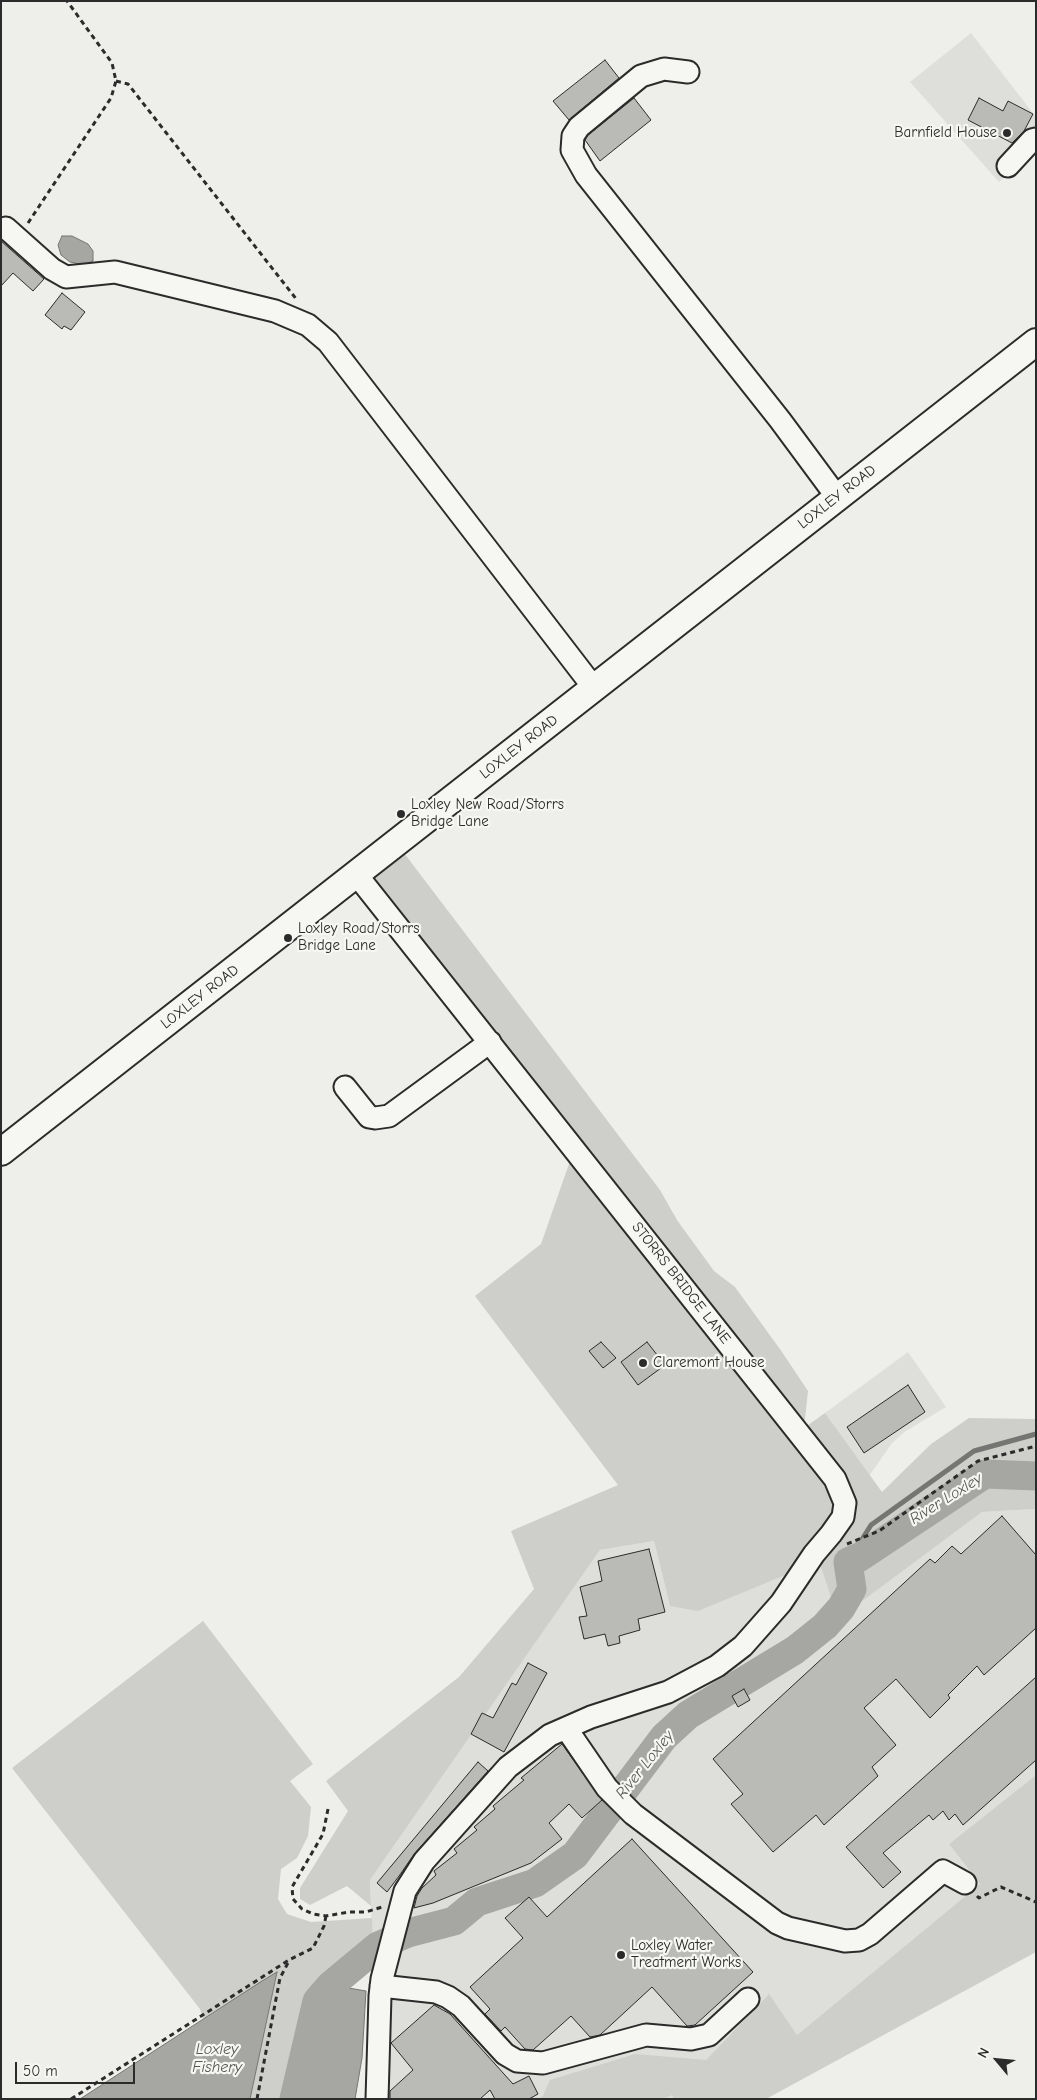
<!DOCTYPE html>
<style>
body{margin:0}
#map{position:relative;width:1037px;height:2100px;overflow:hidden;background:#eeeeea;font-family:"Comic Neue",sans-serif}
canvas{display:block}
.frame{position:absolute;inset:0;border:2px solid #2b2b2b;pointer-events:none}
.north{position:absolute;left:972px;top:2035px;width:50px;height:50px;-webkit-text-stroke:4px #f6f6f2;paint-order:stroke;rotate:298deg;font-size:14px;font-weight:700;line-height:20px;text-align:center;color:#2b2b2b}
.north::after{content:'';display:block;margin:auto;width:18px;height:22px;background:#2b2b2b;clip-path:polygon(50% 0,100% 100%,50% 72%,0 100%)}
.scale{position:absolute;left:15px;top:2062px;width:120px;height:22px;box-sizing:border-box;border:2px solid #2b2b2b;border-top:0;padding-left:6px;font-size:15px;line-height:18px;white-space:nowrap;color:#2b2b2b;-webkit-text-stroke:4px #f6f6f2;paint-order:stroke}
</style>
<div id="map">
<canvas width="1037" height="2100"></canvas>
<div class="frame"></div>
<div class="north">N</div>
<div class="scale">50 m</div>
</div>
<script>
const ctx = document.querySelector('canvas').getContext('2d');
ctx.lineJoin = 'round';
function fillPath(path, color) { ctx.fillStyle = color; ctx.fill(path, 'evenodd'); }
const shape = rows => new Path2D(rows.map(r => 'M' + r).join(''));
function stroke(path, color, width, dash) { ctx.strokeStyle = color; ctx.lineWidth = width; ctx.lineCap = dash ? 'butt' : 'round'; ctx.setLineDash(dash || []); ctx.stroke(path); }
function write(font, color, halo, rows, align = 'center') {
  ctx.font = font + ' "Comic Neue",sans-serif'; ctx.lineWidth = 4.5; ctx.setLineDash([]); ctx.textBaseline = 'middle'; ctx.strokeStyle = halo; ctx.fillStyle = color; for (const [text, x, y, turn = 0] of rows) {
    ctx.save(); ctx.translate(x, y); ctx.rotate((+turn || 0) * Math.PI / 180); ctx.textAlign = isNaN(turn) ? turn : align; if (halo) ctx.strokeText(text, 0, 0); ctx.fillText(text, 0, 0); ctx.restore();
  }
}
fillPath(shape([
 [971,33,1036,117,1036,150,1031,151,999,182,910,82],
 [908,1352,946,1407,906,1431,892,1443,869,1476,825,1413],
 [1036,1509,1036,1775,949,1844,980,1884,797,2035,768,1995,673,2095,674,2099,379,2099,370,1880,600,1550,654,1541,670,1606,819,1561,838,1618,982,1512]
]), '#dededb');
fillPath(shape([
 [404,853,660,1190,677,1220,714,1271,735,1287,782,1352,808,1391,804,1428,825,1413,882,1492,931,1444,969,1418,1036,1419,1036,1509,982,1512,838,1619,819,1561,698,1611,670,1606,654,1541,600,1550,370,1880,371,1906,347,1886,310,1905,300,1899,300,1888,348,1811,326,1781,459,1677,534,1589,511,1531,618,1485,475,1296,541,1244,570,1161,789,1438,372,881],
 [203,1621,313,1764,290,1781,311,1807,308,1836,297,1858,281,1869,278,1899,287,1914,311,1922,372,1918,373,1945,314,1991,300,2069,298,2099,250,2099,277,1972,203,2019,200,2009,12,1768],
 [1036,1775,1036,1952,766,2099,674,2099,672,2095,663,2099,537,2099,543,2096,550,2080,635,2054,706,2060,769,1994,797,2035,980,1884,949,1844]
]), '#cececa');
const water = shape([
 [62,236,72,236,88,244,93,251,93,261,85,265,70,262,61,255,58,245,62,236],
 [277,1972,250,2099,80,2099,262,1981,277,1972],
 [337,1986,366,1991,362,2058,355,2099,304,2099,314,2052,337,1986]
]);
fillPath(water, '#a6a6a3');
stroke(water, '#757573', 1);
stroke(shape([
 [848,1562,871,1525,974,1451,1036,1434]
]), '#757573', 5);
stroke(shape([
 [294,2099,317,2001,330,1986,378,1946,408,1933,454,1921,477,1902,535,1883,575,1855,664,1737,688,1715,795,1650,825,1626,841,1608,852,1589,848,1562,860,1557,985,1474,1036,1476]
]), '#a6a6a3', 29);
const building = shape([
 [605,60,619,78,569,120,553,101,605,60],
 [634,98,651,120,600,161,585,140,588,135,634,98],
 [979,98,1003,111,1008,101,1033,114,1024,131,1012,143,968,120,979,98],
 [1,241,44,279,33,291,13,273,1,286,1,241],
 [62,293,85,312,71,330,64,326,62,329,45,315,62,293],
 [601,1342,616,1358,603,1368,589,1351,601,1342],
 [647,1342,665,1365,638,1385,621,1362,647,1342],
 [908,1385,925,1412,864,1453,847,1427,908,1385],
 [1002,1516,1036,1555,1036,1628,984,1675,977,1666,948,1695,950,1698,930,1718,896,1679,864,1708,896,1745,872,1767,878,1776,824,1825,816,1815,773,1852,731,1804,743,1794,713,1759,930,1559,935,1563,952,1546,961,1554,1002,1516],
 [649,1549,665,1612,638,1619,640,1630,619,1636,620,1643,608,1646,605,1634,584,1639,579,1617,587,1616,580,1587,602,1581,598,1561,649,1549],
 [528,1663,547,1673,504,1752,471,1734,482,1713,493,1718,512,1683,516,1685,528,1663],
 [1036,1677,1036,1760,963,1825,955,1814,949,1820,943,1811,933,1820,929,1815,883,1853,901,1872,883,1888,846,1847,1036,1677],
 [744,1689,750,1700,738,1707,732,1696,744,1689],
 [562,1744,602,1800,582,1818,569,1804,549,1823,562,1839,531,1863,433,1903,414,1908,417,1896,422,1888,436,1875,434,1871,457,1853,454,1849,477,1830,474,1827,495,1809,493,1806,524,1780,521,1778,562,1744],
 [478,1762,488,1771,415,1853,399,1876,387,1892,377,1883,478,1762],
 [632,1839,753,1972,695,2025,687,2026,652,1987,600,2035,590,2037,571,2016,533,2050,525,2049,505,2027,501,2031,485,2014,490,2009,470,1987,523,1938,505,1918,529,1897,547,1917,632,1839],
 [434,2005,450,2014,513,2084,529,2076,538,2094,529,2099,495,2099,490,2090,480,2099,390,2099,390,2091,413,2070,391,2043,434,2005]
]);
fillPath(building, '#babab7');
stroke(building, '#2b2b2b', 1);
const minor = shape([
 [688,72,664,69,641,76,579,127,573,136,572,150,586,175,780,420,837,497],
 [1008,166,1032,140,1036,139],
 [6,228,52,269,66,277,115,272,275,311,308,325,328,342,594,688],
 [356,874,835,1479,845,1503,843,1517,831,1534,814,1554,781,1603,743,1646,717,1666,668,1692,591,1717,550,1735,508,1767,424,1861,405,1891,382,1979,380,1996,377,2099],
 [345,1087,369,1117,375,1118,389,1116,490,1042],
 [566,1728,607,1788,633,1814,777,1923,788,1928,845,1941,859,1940,870,1934,943,1871,965,1883],
 [381,1986,436,1992,448,1997,461,2006,505,2054,517,2061,543,2063,646,2035,691,2039,709,2035,748,1999]
]);
const major = shape([
 [1,1152,1036,342]
]);
stroke(minor, '#2b2b2b', 25);
stroke(major, '#2b2b2b', 30);
stroke(shape([
 [116,81,128,84,297,300],
 [28,223,111,98,116,81,112,63,67,1],
 [847,1544,879,1531,978,1461,1036,1446],
 [328,1809,323,1834,292,1887,293,1899,302,1909,313,1914,326,1916,349,1912,366,1912,382,1907],
 [977,1896,979,1898,1001,1887,1036,1902],
 [71,2099,289,1960,313,1948,324,1926,326,1916],
 [257,2099,280,1978,289,1961]
]), '#2b2b2b', 3, [5, 4]);
stroke(minor, '#f6f6f2', 21);
stroke(major, '#f6f6f2', 26);
for (const [x, y, r, color] of [
 [1007,133,5,"#2b2b2b"],
 [401,814,5,"#2b2b2b"],
 [288,938,5,"#2b2b2b"],
 [643,1363,5,"#2b2b2b"],
 [621,1955,5,"#2b2b2b"]
]) { const dot = new Path2D(); dot.arc(x, y, r, 0, 2 * Math.PI); ctx.fillStyle = color; ctx.fill(dot); stroke(dot, '#f6f6f2', 2); }
write('15px', '#2b2b2b', '#f6f6f2', [
 ["Barnfield House",997,133,"right"],
 ["Loxley New Road/Storrs",411,805],
 ["Bridge Lane",411,822],
 ["Loxley Road/Storrs",298,929],
 ["Bridge Lane",298,946],
 ["Claremont House",653,1363],
 ["Loxley Water",631,1946],
 ["Treatment Works",631,1963]
], 'left');
write('15px', '#2b2b2b', '#f6f6f2', [
 ["LOXLEY ROAD",837,497,-38],
 ["LOXLEY ROAD",519,747,-38],
 ["LOXLEY ROAD",200,997,-38],
 ["STORRS BRIDGE LANE",681,1283,52]
]);
write('italic 16px', '#565655', '#f6f6f2', [
 ["River Loxley",946,1499,-32],
 ["River Loxley",645,1765,-51],
 ["Loxley",217,2049],
 ["Fishery",217,2067]
]);
</script>
